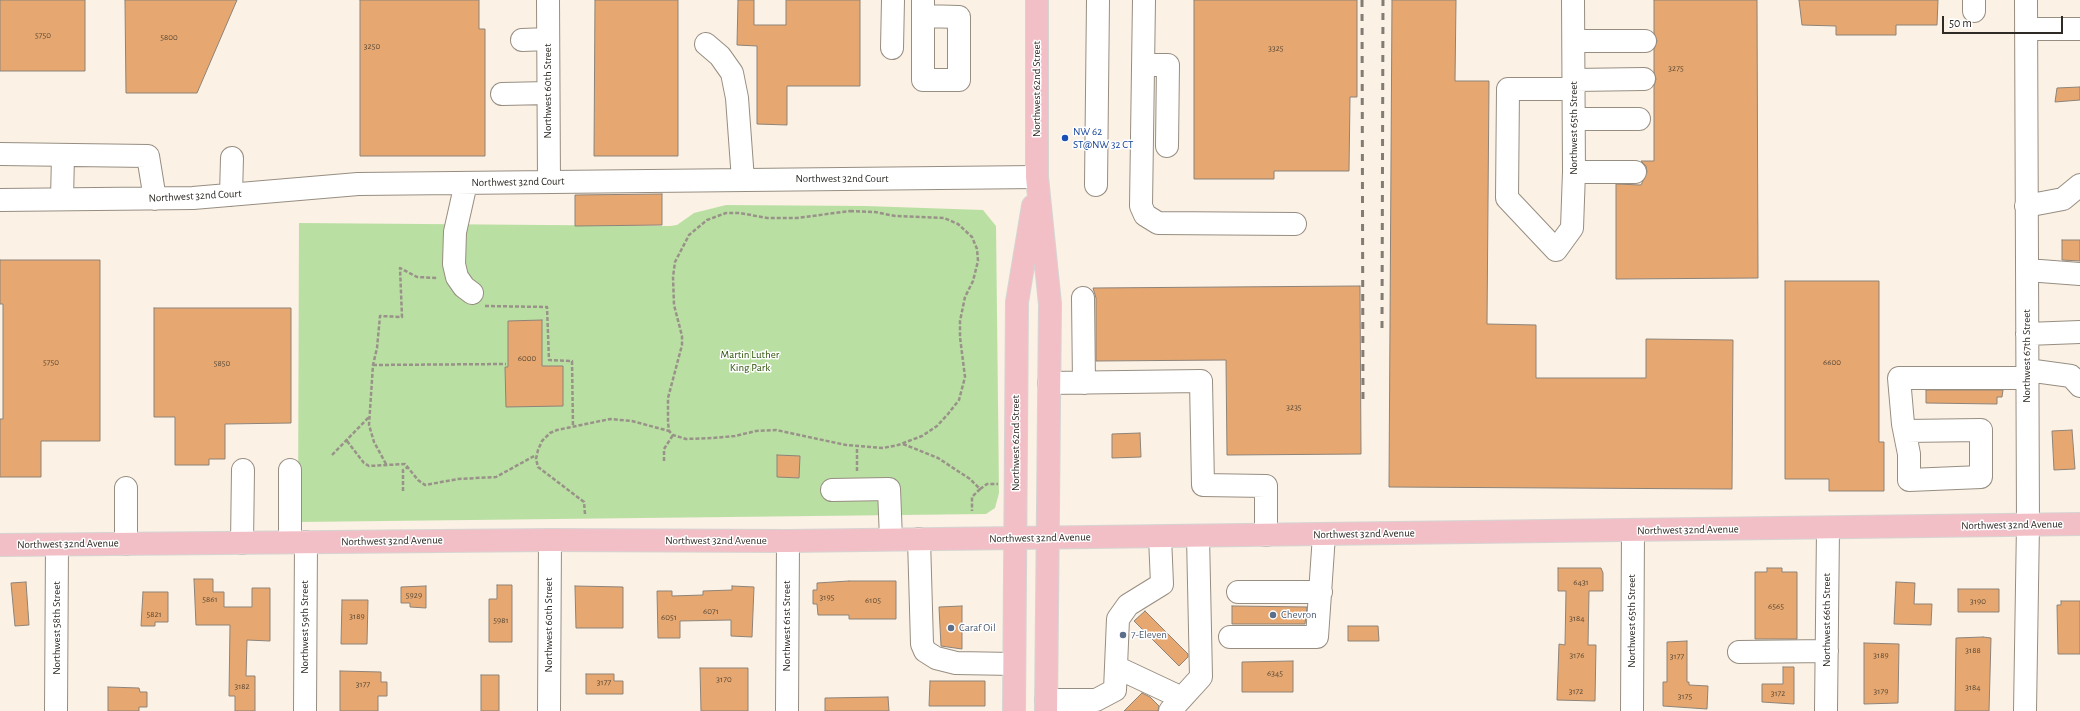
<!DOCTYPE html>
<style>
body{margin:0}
#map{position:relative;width:2080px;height:711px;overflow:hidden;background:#fbf1e4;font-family:"Alegreya Sans",sans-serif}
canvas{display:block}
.scale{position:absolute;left:1942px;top:16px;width:121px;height:18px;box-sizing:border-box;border:2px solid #2e2a25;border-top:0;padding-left:5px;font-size:12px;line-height:14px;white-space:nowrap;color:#2e2a25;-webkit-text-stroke:3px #fff;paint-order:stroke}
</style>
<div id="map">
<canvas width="2080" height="711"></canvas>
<div class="scale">50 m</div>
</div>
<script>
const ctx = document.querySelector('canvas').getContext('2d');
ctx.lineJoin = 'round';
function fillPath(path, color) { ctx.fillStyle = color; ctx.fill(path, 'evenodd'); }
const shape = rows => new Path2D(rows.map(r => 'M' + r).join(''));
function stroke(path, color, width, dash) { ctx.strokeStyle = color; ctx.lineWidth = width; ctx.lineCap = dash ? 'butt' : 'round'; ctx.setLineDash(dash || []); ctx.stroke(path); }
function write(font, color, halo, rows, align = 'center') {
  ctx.font = font + ' "Alegreya Sans",sans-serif'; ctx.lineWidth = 3; ctx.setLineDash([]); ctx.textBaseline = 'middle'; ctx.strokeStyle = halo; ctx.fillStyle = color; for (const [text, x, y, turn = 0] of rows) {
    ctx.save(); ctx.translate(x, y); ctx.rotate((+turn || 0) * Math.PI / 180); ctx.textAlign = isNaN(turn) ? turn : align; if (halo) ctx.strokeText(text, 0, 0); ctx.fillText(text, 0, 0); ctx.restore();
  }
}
fillPath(shape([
 [726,205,865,206,983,210,996,226,999,493,995,508,986,514,298,522,299,223,670,226,677,225,694,213]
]), '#badfa3');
const building = shape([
 [0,0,85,0,85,71,0,71,0,0],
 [125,0,237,0,197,93,126,93,125,0],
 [360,0,479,0,479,29,485,29,485,156,360,156,360,0],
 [595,0,678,0,678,156,594,156,595,0],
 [738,0,754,0,754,25,786,25,786,0,860,0,860,86,787,86,787,125,757,124,757,46,737,45,738,0],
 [1194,0,1357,0,1357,97,1350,97,1349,171,1274,171,1274,179,1194,179,1194,0],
 [1392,0,1456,0,1455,81,1489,81,1487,324,1536,325,1536,378,1646,378,1646,339,1733,340,1732,489,1389,487,1392,0],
 [1654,0,1757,0,1758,278,1616,279,1616,184,1641,185,1647,172,1646,166,1641,161,1654,161,1654,86,1656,79,1654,72,1654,49,1657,41,1654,33,1654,0],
 [1799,0,1938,0,1937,25,1896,25,1896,35,1836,35,1836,26,1802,25,1799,0],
 [2080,87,2080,100,2055,102,2057,88,2080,87],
 [662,194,662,225,575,226,575,195,662,194],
 [2062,240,2080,240,2080,261,2062,260,2062,240],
 [0,260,100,260,100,441,41,441,41,477,0,477,0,419,3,419,3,304,0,304,0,260],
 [1785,281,1879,281,1879,442,1884,442,1884,491,1829,491,1829,479,1785,479,1785,281],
 [1360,286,1361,454,1227,455,1226,360,1096,361,1096,298,1093,288,1360,286],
 [154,308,291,308,291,423,225,424,225,459,209,459,209,465,175,465,175,417,154,417,154,308],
 [542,320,542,366,563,366,563,406,506,407,505,367,508,367,508,321,542,320],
 [1926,390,2003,390,2002,397,1997,397,1997,404,1926,403,1926,390],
 [2072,430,2075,469,2054,470,2052,431,2072,430],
 [1140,433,1141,457,1112,458,1112,434,1140,433],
 [777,455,800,456,799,478,777,477,777,455],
 [1558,568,1601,568,1603,573,1603,591,1589,591,1588,645,1596,645,1595,701,1557,700,1559,644,1565,645,1566,591,1558,591,1558,568],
 [1767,568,1782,568,1782,572,1797,572,1797,639,1755,639,1755,572,1767,572,1767,568],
 [194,579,213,579,213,592,224,592,224,607,252,607,252,588,270,588,270,641,247,640,246,676,255,676,255,711,235,711,235,696,229,696,230,625,196,625,194,579],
 [849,581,896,581,896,619,849,619,849,615,818,615,817,604,813,604,813,590,817,590,817,583,849,581],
 [26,582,29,625,15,626,11,583,26,582],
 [1896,582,1915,583,1914,604,1932,604,1931,625,1894,624,1896,582],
 [497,585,512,585,512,642,489,642,489,599,497,599,497,585],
 [426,586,426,608,410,607,410,603,401,603,401,587,426,586],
 [575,586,623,587,623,628,576,628,575,586],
 [732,586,754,587,752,637,731,636,731,620,680,621,680,638,658,638,657,591,672,591,672,596,703,595,703,591,732,590,732,586],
 [1958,589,1999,589,1999,612,1958,612,1958,589],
 [143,592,168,592,168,622,155,622,155,626,141,626,143,592],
 [342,600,368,600,367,644,341,644,342,600],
 [2061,601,2080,601,2080,654,2058,654,2057,605,2061,605,2061,601],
 [962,606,962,649,941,646,939,607,962,606],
 [1232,606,1307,607,1305,624,1232,624,1232,606],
 [1145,611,1188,654,1188,657,1179,666,1134,621,1145,611],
 [1348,626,1378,626,1379,641,1348,641,1348,626],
 [1983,637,1991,638,1989,711,1955,711,1956,638,1983,637],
 [1687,641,1687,682,1689,682,1689,685,1708,686,1707,709,1663,706,1663,682,1667,682,1667,642,1687,641],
 [1864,643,1899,644,1898,703,1864,704,1864,643],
 [1293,661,1293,692,1242,692,1242,662,1293,661],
 [1783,667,1794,667,1794,704,1762,702,1762,684,1783,684,1783,667],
 [700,668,748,668,748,711,701,711,700,668],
 [340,671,381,672,381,682,387,682,387,696,378,696,378,711,340,711,340,671],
 [586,674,614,674,614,681,623,681,623,694,586,694,586,674],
 [481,675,499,675,499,711,481,711,481,675],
 [930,681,985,681,985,706,929,706,930,681],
 [108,687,139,688,140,692,147,692,147,707,139,707,139,711,108,711,108,687],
 [1142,693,1150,697,1159,706,1158,711,1124,711,1142,693],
 [888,697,889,711,825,711,825,698,888,697]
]);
fillPath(building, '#e6a870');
stroke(building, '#8e8379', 1);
const minor = shape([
 [548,0,549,182],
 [1144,0,1141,206,1145,215,1158,223,1295,224],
 [1573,0,1574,172,1572,228,1556,250,1507,198,1508,89,1574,89],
 [1974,11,1974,0],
 [923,16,959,17,959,80,923,80,923,0],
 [2026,29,2080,29],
 [522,40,548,39],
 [1574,41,1645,41],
 [706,44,720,56,732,73,737,98,743,180],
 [892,48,893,0],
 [1143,65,1168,65,1167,146],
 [1574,80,1644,79],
 [502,94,548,93],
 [1574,119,1639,119],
 [0,154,148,156,155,199],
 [1574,172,1635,172],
 [466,183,455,232,454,264,457,277,464,287,472,293],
 [1096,185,1098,0],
 [231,195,232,158],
 [62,199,63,156],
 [0,200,193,198,358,184,1037,177],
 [2026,206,2063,199,2080,185],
 [2027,270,2080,274],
 [1083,298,1084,383],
 [2027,334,2080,332],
 [2027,370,2071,376,2080,386],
 [1049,383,1201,381,1203,485,1266,486,1266,535],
 [1905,431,1981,430,1981,477,1909,480,1909,454,1903,424,1899,378,2027,378],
 [290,470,290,542],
 [832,490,889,489,891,539],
 [919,539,922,644,925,651,936,658,956,663,1014,664],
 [242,543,243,470],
 [126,544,126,488],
 [1238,592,1321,592],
 [1230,637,1317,637,1324,535],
 [1739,652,1827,651],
 [1116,667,1182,698],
 [1046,700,1096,700,1115,690,1118,619,1128,605,1162,584,1160,537],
 [56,711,57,545],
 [305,711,306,542],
 [549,711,550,540],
 [787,711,788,541],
 [1170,711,1201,677,1198,536],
 [1632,711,1633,531],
 [1826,711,1828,529],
 [2025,711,2028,524,2026,0]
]);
const major = shape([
 [1037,0,1037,177,1050,304,1046,711],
 [0,545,550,540,788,541,2080,524],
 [1014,711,1017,302,1033,206]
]);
stroke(minor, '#978e82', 24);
stroke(major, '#d5d4d3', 24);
stroke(shape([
 [850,211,875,212,895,216,944,218,958,224,972,237,977,249,978,261,973,281,965,297,960,321,960,337,965,377,959,400,948,414,937,426,922,436,898,445,883,448,846,445,776,430,756,431,735,436,713,438,686,439,673,435,669,431,668,422,668,398,682,345,682,336,674,305,673,277,675,262,689,235,707,220,726,213,740,213,767,218,797,218,850,211],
 [485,306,547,307,549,360,572,361,573,427],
 [373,365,506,364],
 [347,441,364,463,369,466,405,464,418,480,425,485,458,479,496,477,536,455],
 [903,444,938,458,970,479,980,489,972,497,972,511],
 [332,455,369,417],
 [664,461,664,449,673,435],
 [386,464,374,442,369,425,373,365,377,348,380,316,402,317,400,268,417,277,438,278],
 [857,471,857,447],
 [980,489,987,484,998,484],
 [403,491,403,470,408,467],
 [585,514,584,502,538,467,536,459,538,450,542,441,550,433,557,430,610,419,632,421,669,431]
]), '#999289', 2.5, [4, 2]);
stroke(minor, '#fff', 22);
stroke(major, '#f3bfc6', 22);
stroke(shape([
 [1362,0,1363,406],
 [1382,328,1383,0]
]), '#827c74', 3, [7, 7]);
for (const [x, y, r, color] of [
 [1065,138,4,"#1a4fb4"],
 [1273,615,4,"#5c6f8a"],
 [951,628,4,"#5c6f8a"],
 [1123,635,4,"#5c6f8a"]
]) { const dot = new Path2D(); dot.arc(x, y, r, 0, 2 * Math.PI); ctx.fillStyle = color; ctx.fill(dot); stroke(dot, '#fff', 1.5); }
write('9px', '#5c4a38', null, [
 ["5750",43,35],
 ["5800",169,37],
 ["3250",372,46],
 ["3325",1276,48],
 ["3275",1676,68],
 ["6000",527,358],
 ["5750",51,362],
 ["6600",1832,362],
 ["5850",222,363],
 ["3235",1294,407],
 ["6431",1581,582],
 ["5929",414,595],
 ["3195",827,597],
 ["5861",210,599],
 ["6105",873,600],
 ["3190",1978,601],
 ["6565",1776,606],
 ["6071",711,611],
 ["5821",154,614],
 ["3189",357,616],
 ["6051",669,617],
 ["3184",1577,618],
 ["5981",501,620],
 ["3188",1973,650],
 ["3176",1577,655],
 ["3189",1881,655],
 ["3177",1677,656],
 ["6345",1275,673],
 ["3170",724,679],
 ["3177",604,682],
 ["3177",363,684],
 ["3182",242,686],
 ["3184",1973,687],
 ["3172",1576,691],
 ["3179",1881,691],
 ["3172",1778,693],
 ["3175",1685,696]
]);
write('11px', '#2e2a25', '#fff', [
 ["Northwest 62nd Street",1037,89,-90],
 ["Northwest 60th Street",548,91,-90],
 ["Northwest 65th Street",1574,128,-90],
 ["Northwest 32nd Court",842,179],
 ["Northwest 32nd Court",518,182,-1],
 ["Northwest 32nd Court",195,196,-3],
 ["Northwest 67th Street",2027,356,-90],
 ["Northwest 62nd Street",1016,443,-90],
 ["Northwest 32nd Avenue",2012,525,-1],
 ["Northwest 32nd Avenue",1688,530,-1],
 ["Northwest 32nd Avenue",1364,534,-1],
 ["Northwest 32nd Avenue",1040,538,-1],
 ["Northwest 32nd Avenue",392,541,-1],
 ["Northwest 32nd Avenue",716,541],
 ["Northwest 32nd Avenue",68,544,-1],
 ["Northwest 66th Street",1827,620,-90],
 ["Northwest 65th Street",1632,621,-90],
 ["Northwest 60th Street",549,625,-90],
 ["Northwest 61st Street",787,626,-90],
 ["Northwest 59th Street",305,627,-90],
 ["Northwest 58th Street",57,628,-90]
]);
write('11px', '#164399', '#fff', [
 ["NW 62",1073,132],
 ["ST@NW 32 CT",1073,145]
], 'left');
write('11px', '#2d5208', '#fff', [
 ["Martin Luther",750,355],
 ["King Park",750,368]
]);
write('11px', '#4e5e75', '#fff', [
 ["Chevron",1281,615],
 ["Caraf Oil",959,628],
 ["7-Eleven",1131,635]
], 'left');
</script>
